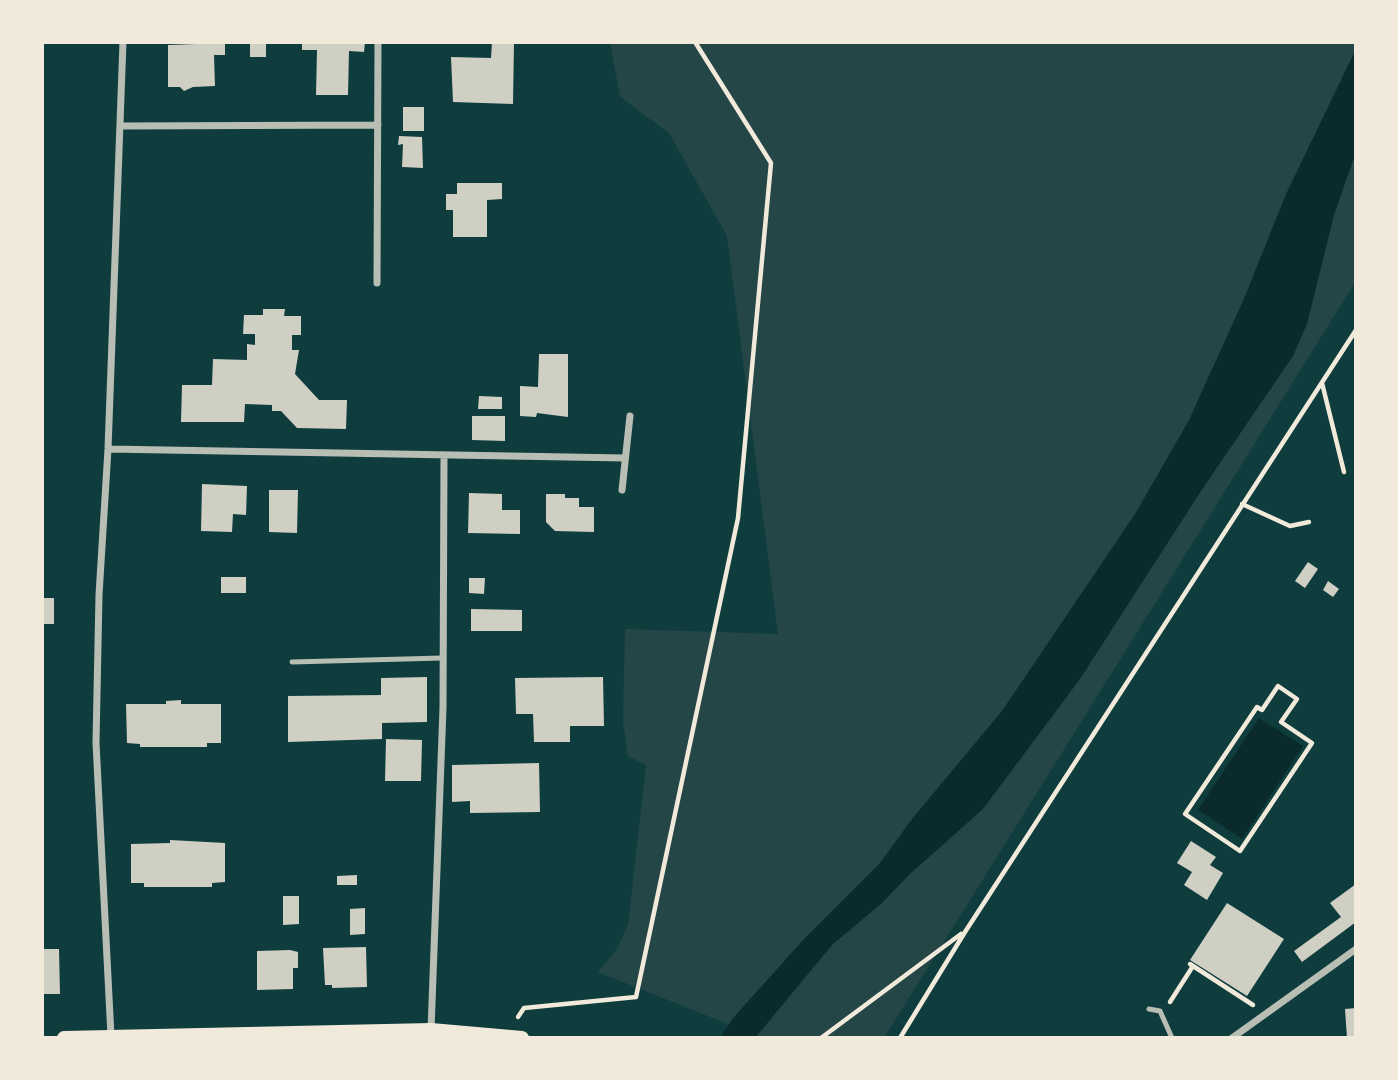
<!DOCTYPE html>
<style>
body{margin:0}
#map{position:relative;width:1398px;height:1080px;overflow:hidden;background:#0f3d3e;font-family:Jost,sans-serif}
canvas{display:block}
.frame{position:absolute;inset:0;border:44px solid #f1e9da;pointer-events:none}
</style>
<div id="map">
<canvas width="1398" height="1080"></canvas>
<div class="frame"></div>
</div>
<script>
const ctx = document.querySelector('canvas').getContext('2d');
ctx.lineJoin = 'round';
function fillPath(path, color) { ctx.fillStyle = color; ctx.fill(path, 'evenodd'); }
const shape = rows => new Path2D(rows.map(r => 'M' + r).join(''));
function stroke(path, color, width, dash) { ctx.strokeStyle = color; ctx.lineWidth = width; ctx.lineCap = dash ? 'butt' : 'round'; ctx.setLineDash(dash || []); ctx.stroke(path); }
fillPath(shape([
 [610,42,1356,42,1356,281,884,1038,763,1038,598,972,617,949,628,925,646,765,628,756,623,722,625,629,778,634,727,236,669,133,620,97]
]), '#244646');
fillPath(shape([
 [1356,49,1356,152,1334,215,1307,324,1293,356,1201,491,1080,679,983,809,911,873,881,904,833,944,755,1038,720,1038,733,1018,804,939,880,863,912,819,1002,711,1135,514,1189,420,1243,301,1286,194],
 [1259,718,1303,746,1242,839,1198,810]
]), '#0a2a2b');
fillPath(shape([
 [250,42,266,42,266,57,250,57],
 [302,42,365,42,364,52,349,51,348,95,316,95,317,50,302,50],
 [492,42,514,42,513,104,453,102,451,57,491,58],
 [225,43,225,55,214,55,215,86,193,87,184,91,180,87,168,87,168,45],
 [403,107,424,107,424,131,403,131],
 [399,136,422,137,423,168,402,167,403,144,398,145],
 [457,183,502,183,502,199,487,200,487,237,453,237,453,210,446,210,446,194,457,194],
 [263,309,285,309,284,316,301,316,301,335,292,335,292,350,299,350,295,374,319,400,347,400,346,429,297,428,281,411,272,411,272,405,245,404,244,422,181,422,182,385,212,385,213,359,247,360,247,344,255,345,255,334,243,334,244,315,263,315],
 [539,354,568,354,568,417,537,413,536,417,520,416,520,386,538,387],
 [479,396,502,397,502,409,478,409],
 [472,416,505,416,505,441,472,440],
 [202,484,247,486,246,515,233,514,232,532,201,531],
 [269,490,298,490,297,533,269,532],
 [469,493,502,494,502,510,520,510,520,534,468,533],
 [546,494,565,494,565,498,579,498,579,507,594,507,594,532,555,531,546,522],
 [1308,562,1318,569,1305,588,1295,581],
 [221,577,246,577,246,593,221,593],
 [469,578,485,578,484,594,469,593],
 [1328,581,1339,589,1333,597,1323,590],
 [42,598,54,598,54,624,42,624],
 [471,609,522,610,522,631,471,631],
 [427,677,427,722,382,723,382,739,288,742,288,696,381,695,381,678],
 [603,677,604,726,570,726,570,742,534,742,533,714,516,714,515,678],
 [181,700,181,704,221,704,221,743,207,743,207,747,140,747,140,744,127,743,126,704,166,704,166,701],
 [386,739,422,740,421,781,385,781],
 [539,763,540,812,470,813,470,801,452,802,452,765],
 [170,840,225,843,225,882,212,883,212,887,144,887,144,883,131,883,131,844,170,843],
 [1191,841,1216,857,1210,865,1223,873,1207,900,1184,885,1192,872,1177,863],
 [357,875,357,885,337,885,337,876],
 [1356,884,1356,922,1302,962,1294,951,1341,917,1330,903],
 [283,896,299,896,299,924,283,925],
 [1227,903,1284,939,1247,996,1190,960],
 [365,908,365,934,350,935,350,909],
 [366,947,367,987,332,988,332,985,325,985,323,948],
 [42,949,59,949,60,994,42,994],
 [290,950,298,952,298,968,293,968,293,989,257,990,257,951],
 [1356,1008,1356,1038,1347,1038,1345,1009]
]), '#cfcfc3');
stroke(shape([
 [1322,383,1344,472],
 [1242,504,1290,526,1309,522],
 [1278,686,1297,699,1281,722,1312,743,1240,851,1185,814,1257,707,1262,710,1278,686],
 [1190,964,1253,1005],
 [1170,1002,1193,966],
 [518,1017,524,1008,636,997,738,518,771,163,695,42],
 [821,1038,961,934],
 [900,1038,965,932,1356,330]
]), '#f1e9da', 4.5);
stroke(shape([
 [292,662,442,658],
 [1149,1009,1160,1011,1172,1038]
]), '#b8beb3', 5);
stroke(shape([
 [121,126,378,125],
 [377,283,378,42],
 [108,449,625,458],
 [622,490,630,416],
 [431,1030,443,708,444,455],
 [111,1036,96,743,99,595,108,449,123,42],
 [1232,1038,1356,949]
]), '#b8beb3', 7);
stroke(shape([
 [64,1038,431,1030,522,1038]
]), '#f1e9da', 14);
</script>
